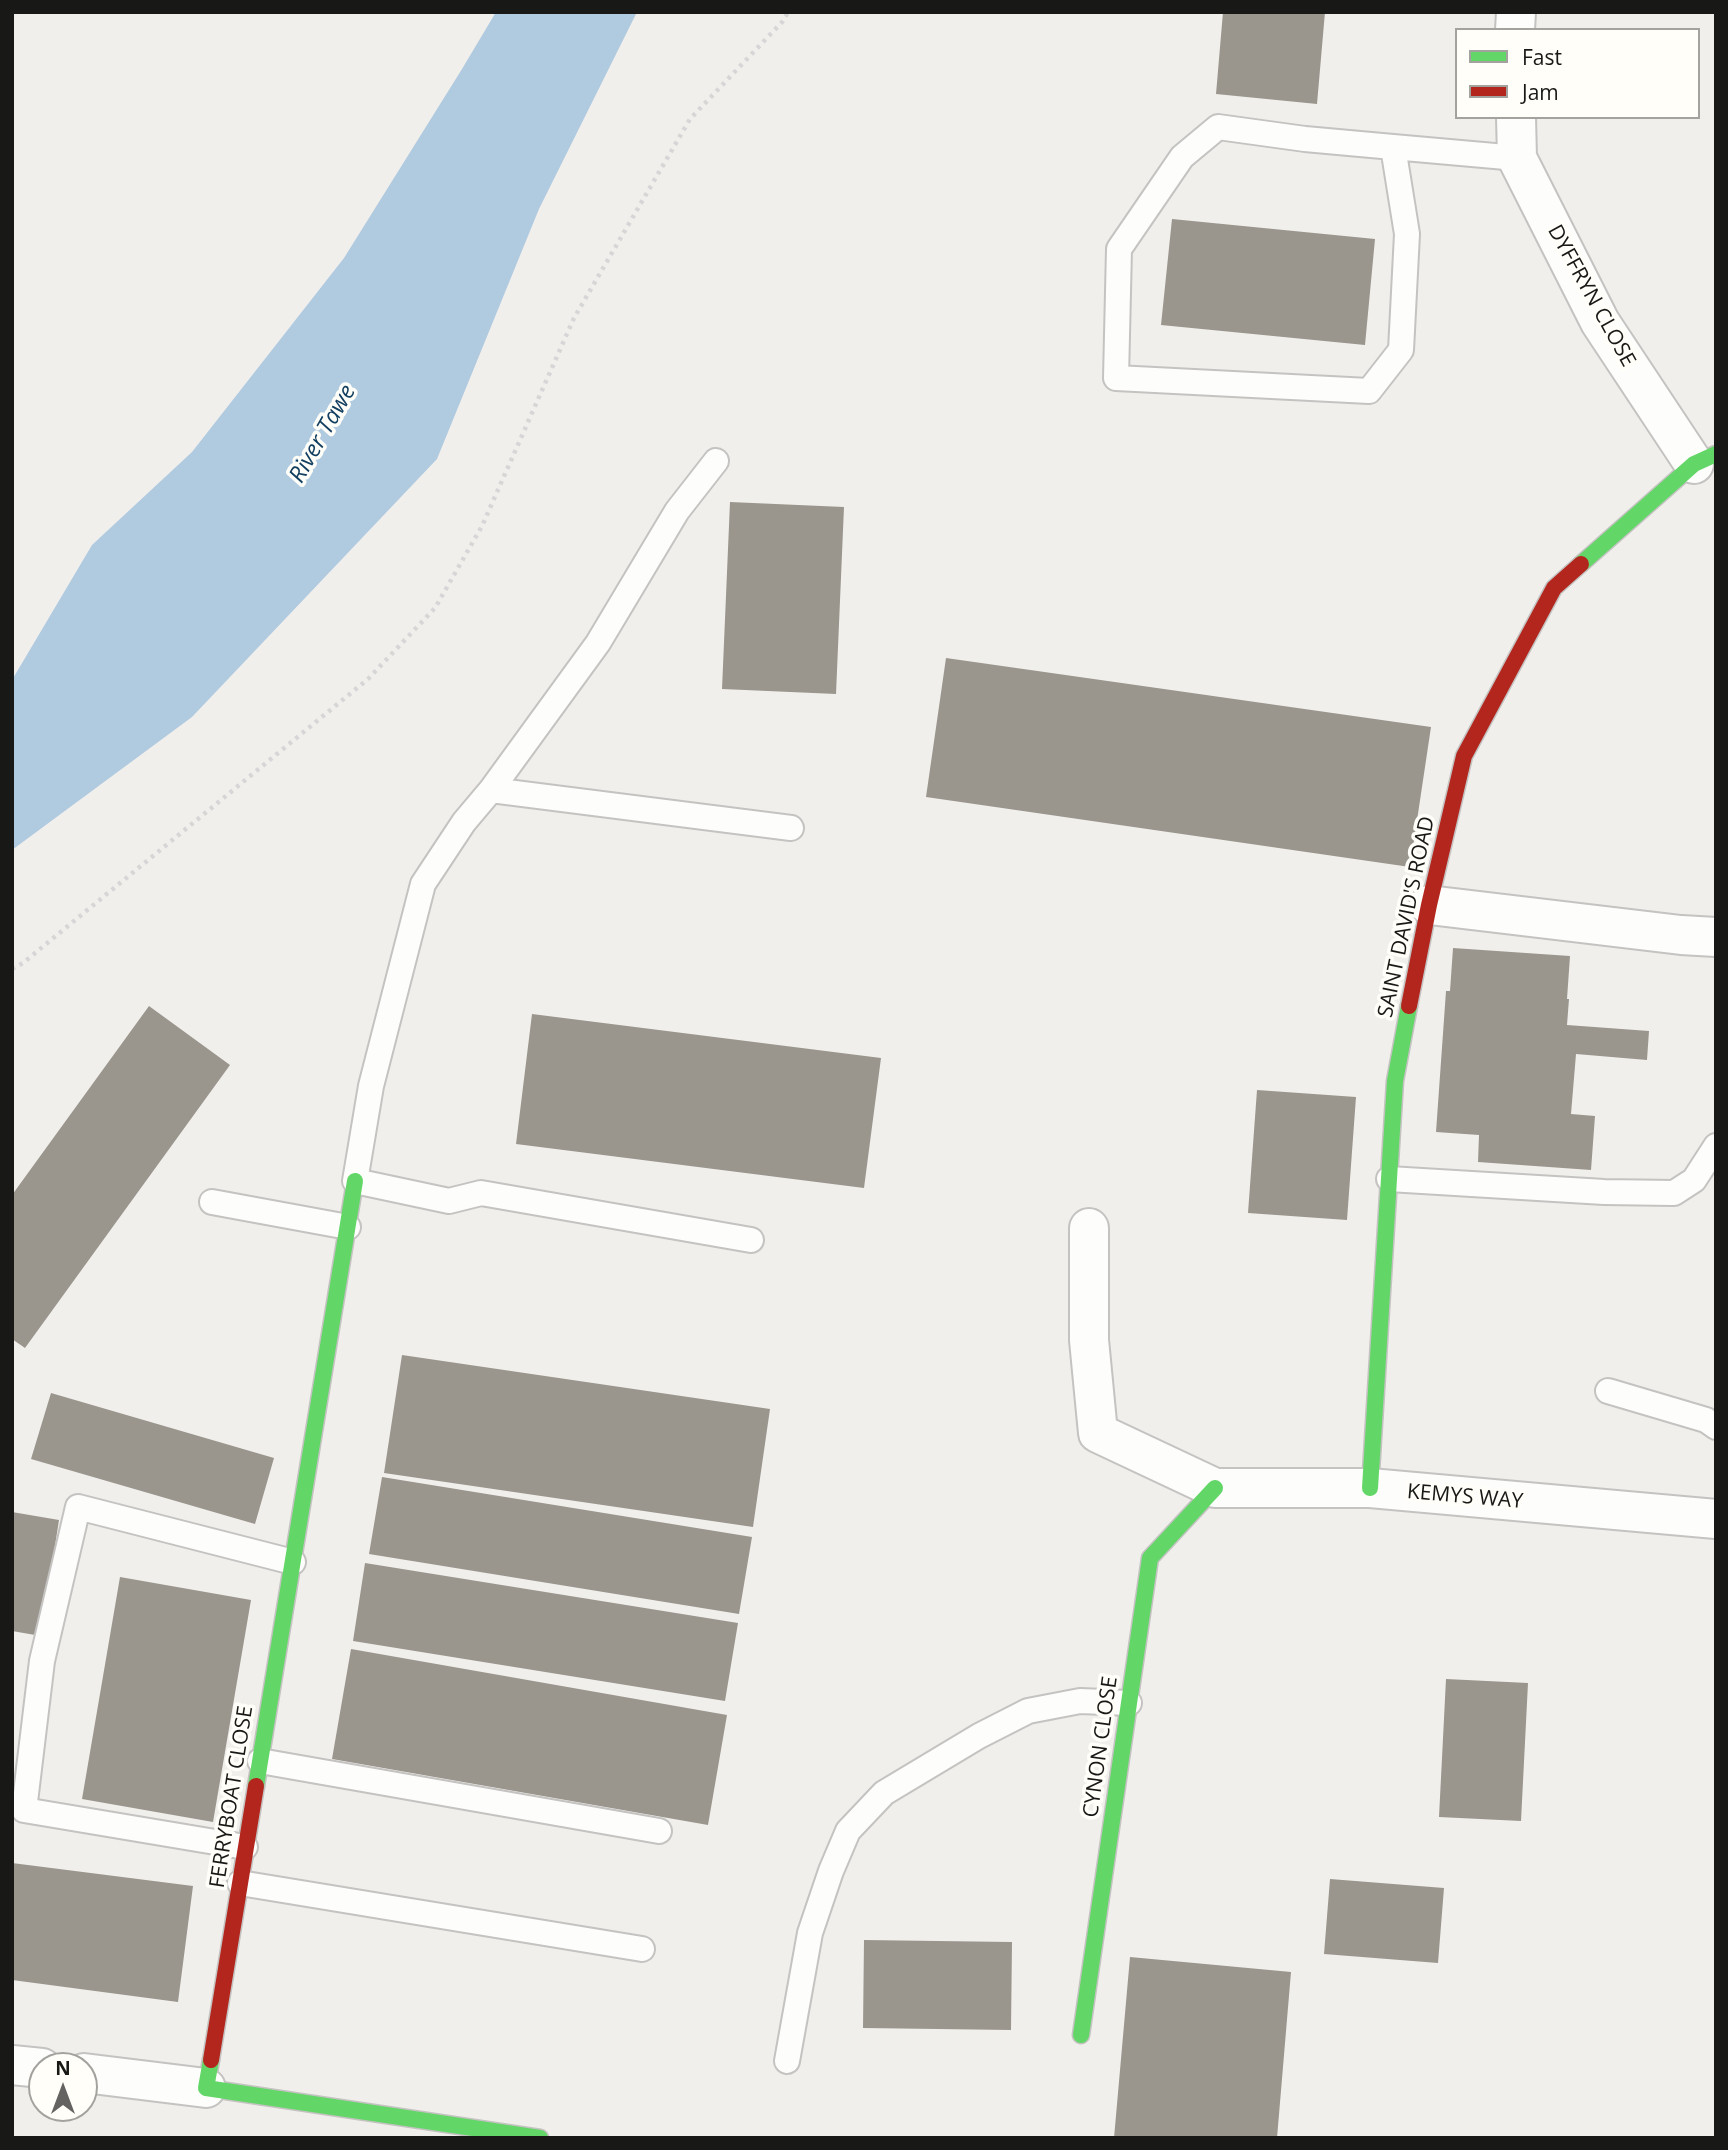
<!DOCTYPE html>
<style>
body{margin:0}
#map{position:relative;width:1728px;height:2150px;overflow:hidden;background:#f1efec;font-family:"Open Sans",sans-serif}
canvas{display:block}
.frame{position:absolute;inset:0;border:14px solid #181816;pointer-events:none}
.legend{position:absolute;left:1455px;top:28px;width:245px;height:91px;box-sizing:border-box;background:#fffef9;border:2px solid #a3a29e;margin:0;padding:9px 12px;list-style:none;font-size:21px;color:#181816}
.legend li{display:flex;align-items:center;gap:14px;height:35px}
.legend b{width:35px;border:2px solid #a3a29e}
.north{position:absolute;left:28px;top:2052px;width:70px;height:70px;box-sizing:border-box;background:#fffef9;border:2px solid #a3a29e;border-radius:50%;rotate:0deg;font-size:19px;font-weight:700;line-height:28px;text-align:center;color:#181816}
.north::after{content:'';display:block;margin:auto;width:24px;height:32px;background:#646361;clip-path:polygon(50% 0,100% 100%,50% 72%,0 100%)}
</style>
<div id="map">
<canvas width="1728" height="2150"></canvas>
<div class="frame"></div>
<ul class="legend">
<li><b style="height:9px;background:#63d668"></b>Fast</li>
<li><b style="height:9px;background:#b3261e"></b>Jam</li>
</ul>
<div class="north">N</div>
</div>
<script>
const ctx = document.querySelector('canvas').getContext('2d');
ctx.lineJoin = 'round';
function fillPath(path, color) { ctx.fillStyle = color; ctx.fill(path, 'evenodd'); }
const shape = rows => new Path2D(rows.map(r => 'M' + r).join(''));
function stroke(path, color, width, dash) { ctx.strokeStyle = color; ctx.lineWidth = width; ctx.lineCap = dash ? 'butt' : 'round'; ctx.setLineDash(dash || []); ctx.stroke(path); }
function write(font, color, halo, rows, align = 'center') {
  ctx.font = font + ' "Open Sans",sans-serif'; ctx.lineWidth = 7; ctx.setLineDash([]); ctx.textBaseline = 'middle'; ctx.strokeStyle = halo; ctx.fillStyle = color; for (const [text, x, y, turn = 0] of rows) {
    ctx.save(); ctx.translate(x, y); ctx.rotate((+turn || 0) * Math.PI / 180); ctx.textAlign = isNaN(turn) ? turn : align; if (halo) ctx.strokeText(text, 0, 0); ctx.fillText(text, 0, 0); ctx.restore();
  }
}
fillPath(shape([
 [496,12,637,12,539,209,437,459,192,717,12,850,12,680,92,545,192,452,344,258,462,69]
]), '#b0cae0');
fillPath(shape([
 [1223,12,1325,12,1317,104,1216,94],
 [1172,219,1375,239,1365,345,1161,325],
 [730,502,844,507,836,694,722,689],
 [946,658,1431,727,1410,867,926,797],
 [1453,948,1570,956,1567,999,1569,999,1567,1025,1649,1031,1647,1060,1576,1054,1571,1114,1595,1116,1591,1170,1478,1162,1479,1135,1436,1132,1446,991,1450,991],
 [149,1006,230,1065,25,1348,12,1339,12,1195],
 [532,1014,881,1058,864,1188,516,1144],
 [1257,1090,1356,1097,1347,1220,1248,1213],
 [402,1355,770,1409,753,1527,384,1473],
 [51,1393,274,1458,255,1524,31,1459],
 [382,1477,752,1537,739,1614,369,1554],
 [12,1512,59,1520,41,1636,12,1631],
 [365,1563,738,1623,725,1701,353,1641],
 [120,1577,251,1600,213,1822,82,1799],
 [351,1649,727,1715,708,1825,332,1759],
 [1446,1679,1528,1683,1521,1821,1439,1817],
 [12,1863,193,1886,178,2002,12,1980],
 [1330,1879,1444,1888,1438,1963,1324,1954],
 [864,1940,1012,1942,1011,2030,863,2028],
 [1130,1957,1291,1972,1277,2138,1114,2138]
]), '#9a968d');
const lane = shape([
 [1393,147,1407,234,1401,350,1369,391,1116,378,1119,249,1182,157,1218,127,1305,139,1393,147,1517,158],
 [491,790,598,643,677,511,716,461],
 [1389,1179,1604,1192,1674,1193,1694,1180,1716,1146],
 [212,1202,348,1227],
 [751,1240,481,1193,449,1201,355,1181,371,1086,423,884,464,822,491,790,791,828],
 [1608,1391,1706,1420,1716,1427],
 [260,1761,659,1831],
 [245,1847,24,1810,42,1661,78,1507,293,1562],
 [240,1883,642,1949],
 [787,2061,810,1933,831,1871,848,1831,884,1793,979,1736,1028,1711,1080,1701,1129,1703]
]);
const street = shape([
 [1515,30,1516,12],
 [1516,117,1517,158,1600,322,1694,464],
 [1429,905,1681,935,1716,937],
 [1089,1228,1089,1340,1098,1433,1215,1488,1370,1488,1716,1519],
 [12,2065,42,2068],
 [84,2073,206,2088]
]);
const fast = shape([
 [1581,564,1694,464,1716,454],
 [1370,1488,1395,1081,1409,1006],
 [256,1786,355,1181],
 [1081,2035,1150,1558,1215,1488],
 [211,2060,206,2088,540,2138]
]);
const jam = shape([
 [1409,1006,1429,905,1464,756,1554,588,1581,564],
 [211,2060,256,1786]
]);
stroke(lane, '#c4c3c1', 28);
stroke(street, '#c4c3c1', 42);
stroke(fast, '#c4c3c1', 19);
stroke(jam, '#c4c3c1', 19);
stroke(shape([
 [12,969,23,963,368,679,435,608,482,526,574,318,690,119,783,21,788,12]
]), '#d7d6d6', 4.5, [3.5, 5]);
stroke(lane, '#fdfdfc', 24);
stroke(street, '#fdfdfc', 38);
stroke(fast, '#63d668', 16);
stroke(jam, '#b3261e', 16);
write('21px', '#181816', '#fffef9', [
 ["DYFFRYN CLOSE",1591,296,61],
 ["SAINT DAVID'S ROAD",1407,917,-78],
 ["KEMYS WAY",1465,1497,5],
 ["CYNON CLOSE",1101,1747,-82],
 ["FERRYBOAT CLOSE",232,1797,-81]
]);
write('italic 23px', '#123f60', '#fffef9', [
 ["River Tawe",323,434,-60]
]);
</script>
